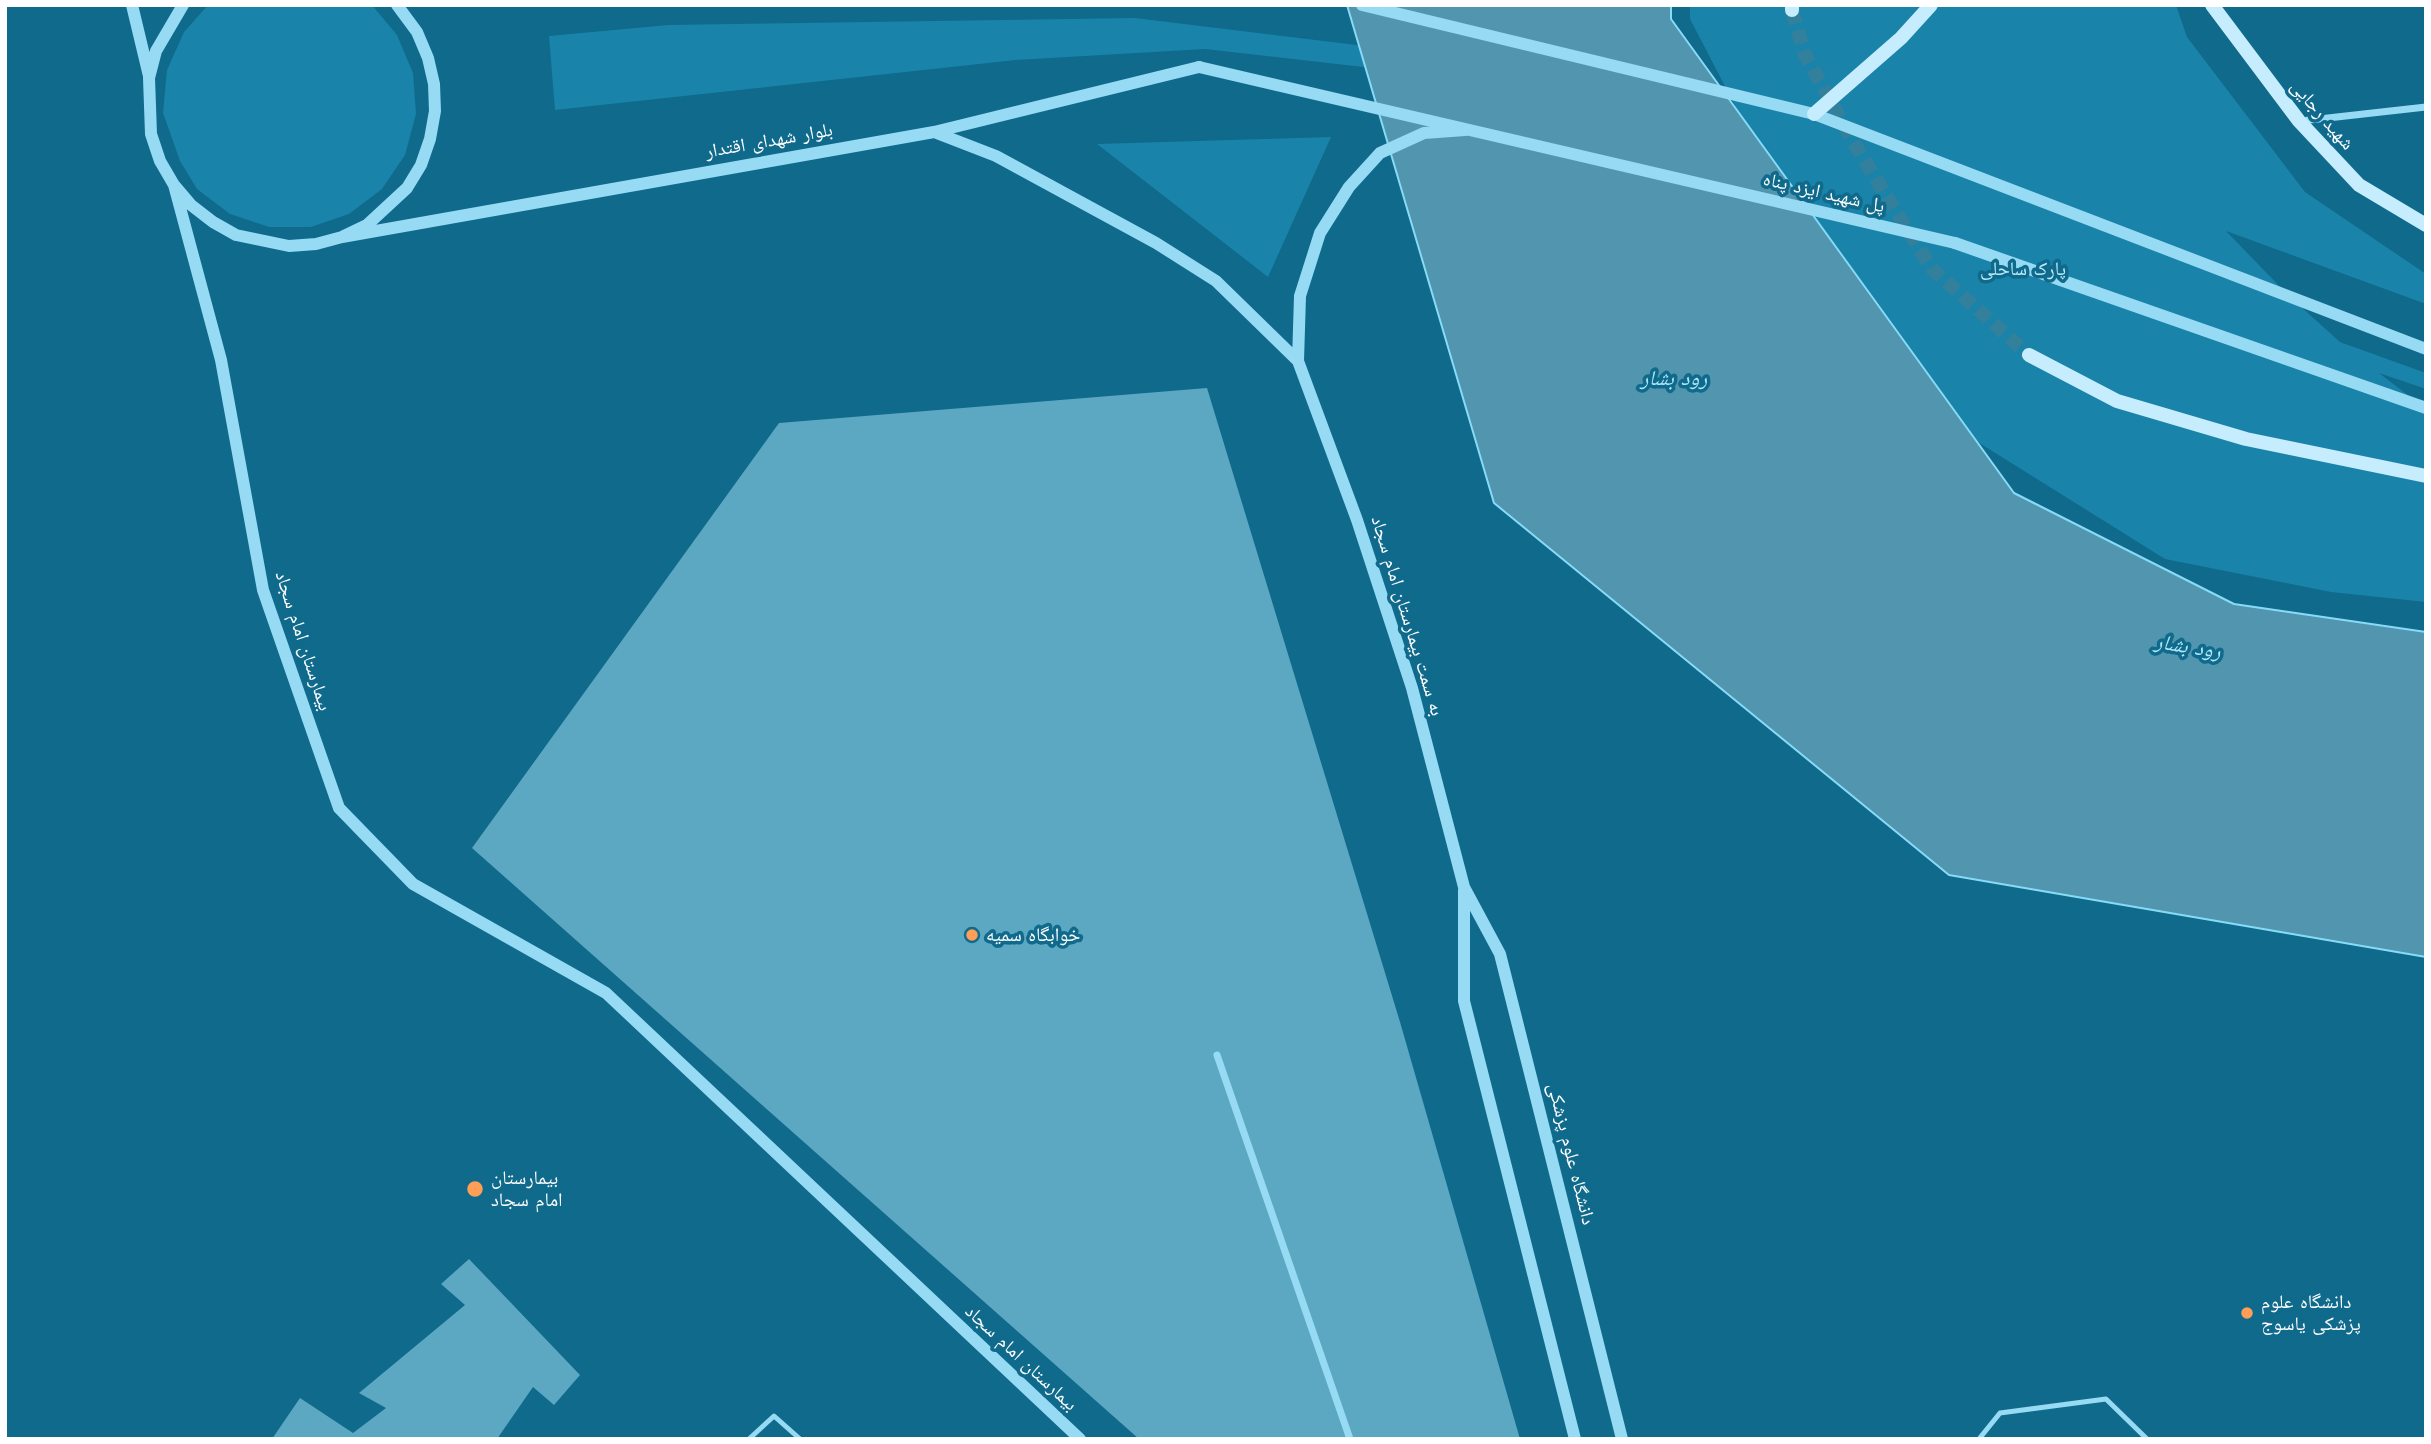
<!DOCTYPE html>
<meta charset="utf-8">
<style>
body{margin:0}
#map{position:relative;width:2431px;height:1444px;overflow:hidden;background:#0f6a8c;font-family:"Work Sans",sans-serif}
canvas{display:block}
.frame{position:absolute;inset:0;border:7px solid #fff;pointer-events:none}
</style>
<div id="map">
<canvas width="2431" height="1444"></canvas>
<div class="frame"></div>
</div>
<script>
const ctx = document.querySelector('canvas').getContext('2d');
ctx.lineJoin = 'round';
function fillPath(path, color) { ctx.fillStyle = color; ctx.fill(path, 'evenodd'); }
const shape = rows => new Path2D(rows.map(r => 'M' + r).join(''));
function stroke(path, color, width, dash) { ctx.strokeStyle = color; ctx.lineWidth = width; ctx.lineCap = dash ? 'butt' : 'round'; ctx.setLineDash(dash || []); ctx.stroke(path); }
function write(font, color, halo, rows, align = 'center') {
  ctx.font = font + ' "Work Sans","Noto Naskh Arabic",sans-serif'; ctx.lineWidth = 7; ctx.setLineDash([]); ctx.textBaseline = 'middle'; ctx.strokeStyle = halo; ctx.fillStyle = color; for (const [text, x, y, turn = 0] of rows) {
    ctx.save(); ctx.translate(x, y); ctx.rotate((+turn || 0) * Math.PI / 180); ctx.textAlign = isNaN(turn) ? turn : align; if (halo) ctx.strokeText(text, 0, 0); ctx.fillText(text, 0, 0); ctx.restore();
  }
}
fillPath(shape([
 [208,5,372,5,397,35,413,73,416,114,405,155,382,189,349,214,311,227,269,227,230,214,197,189,180,161,163,113,167,70,184,32],
 [1690,5,2176,5,2187,37,2305,192,2426,274,2426,304,2226,231,2288,295,2340,342,2426,373,2426,389,2379,373,2426,409,2426,602,2331,592,2165,559,1896,391,1416,73,1205,49,1016,60,555,110,549,36,668,25,1135,18,1414,52,1754,142,1690,19],
 [1331,137,1268,277,1097,144]
]), '#1983a9');
const water = shape([
 [1347,5,1671,5,1671,19,2014,493,2234,604,2426,632,2426,957,1949,875,1494,503,1347,5]
]);
fillPath(water, '#5295ae');
stroke(water, '#87dbf7', 2);
fillPath(shape([
 [1207,388,1400,1022,1520,1439,1139,1439,472,848,779,423],
 [469,1259,580,1375,554,1405,533,1387,497,1439,272,1439,300,1398,353,1433,386,1408,359,1393,465,1305,441,1284]
]), '#5ca8c3');
stroke(shape([
 [1792,10,1805,55,1858,150,1932,269,2029,355]
]), '#33809d', 14, [14, 7]);
stroke(shape([
 [749,1439,774,1416,800,1439],
 [1979,1439,2000,1413,2106,1399,2147,1439]
]), '#96daf3', 5);
stroke(shape([
 [2301,121,2426,107],
 [1217,1055,1350,1439]
]), '#96daf3', 7);
stroke(shape([
 [132,5,149,76],
 [183,5,156,51,149,78,151,134,160,161,174,185,191,205,213,222,236,235,289,246,316,244,342,237,367,225,407,188,421,165,430,139,435,111,434,84,428,58,417,32,397,5],
 [1362,5,1814,114,2426,349],
 [1465,130,1424,133,1380,153,1349,187,1320,233,1300,296,1298,361,1357,520,1412,688,1464,887,1500,954,1622,1439],
 [934,132,996,156,1156,243,1216,281,1298,361],
 [174,185,221,360,263,590,339,808,413,884,606,993,1080,1439],
 [342,237,934,132,1199,67],
 [1955,243,2426,408],
 [1464,890,1464,1001,1575,1439]
]), '#96daf3', 12);
stroke(shape([
 [1792,5,1792,10],
 [2212,5,2299,121,2359,185,2426,225],
 [1814,114,1901,38,1931,5],
 [2029,355,2117,401,2246,439,2426,476]
]), '#c5edfd', 14);
stroke(shape([
 [1199,67,1955,243]
]), '#96daf3', 12);
for (const [x, y, r, color] of [
 [972,935,7,"#ff9e57"],
 [475,1189,9,"#ff9e57"],
 [2247,1313,7,"#ff9e57"]
]) { const dot = new Path2D(); dot.arc(x, y, r, 0, 2 * Math.PI); ctx.fillStyle = color; ctx.fill(dot); stroke(dot, '#0f6a8c', 2.5); }
write('19px', '#fff', '#0f6a8c', [
 ["شهید رجایی",2322,115,49],
 ["بلوار شهدای اقتدار",769,141,-10],
 ["پل شهید ایزد پناه",1824,193,13],
 ["به سمت بیمارستان امام سجاد",1407,616,73],
 ["بیمارستان امام سجاد",303,641,72],
 ["دانشگاه علوم پزشکی",1571,1154,76],
 ["بیمارستان امام سجاد",1021,1358,43]
]);
write('19px', '#bdedfe', '#0f6a8c', [
 ["پارک ساحلی",2023,269]
]);
write('19px', '#fff', '#0f6a8c', [
 ["خوابگاه سمیه",986,935],
 ["بیمارستان",491,1178],
 ["امام سجاد",491,1200],
 ["دانشگاه علوم",2261,1302],
 ["پزشکی یاسوج",2261,1324]
], 'left');
write('italic 21px', '#afe7fb', '#0f6a8c', [
 ["رود بشار",1674,379],
 ["رود بشار",2188,647,9]
]);
</script>
